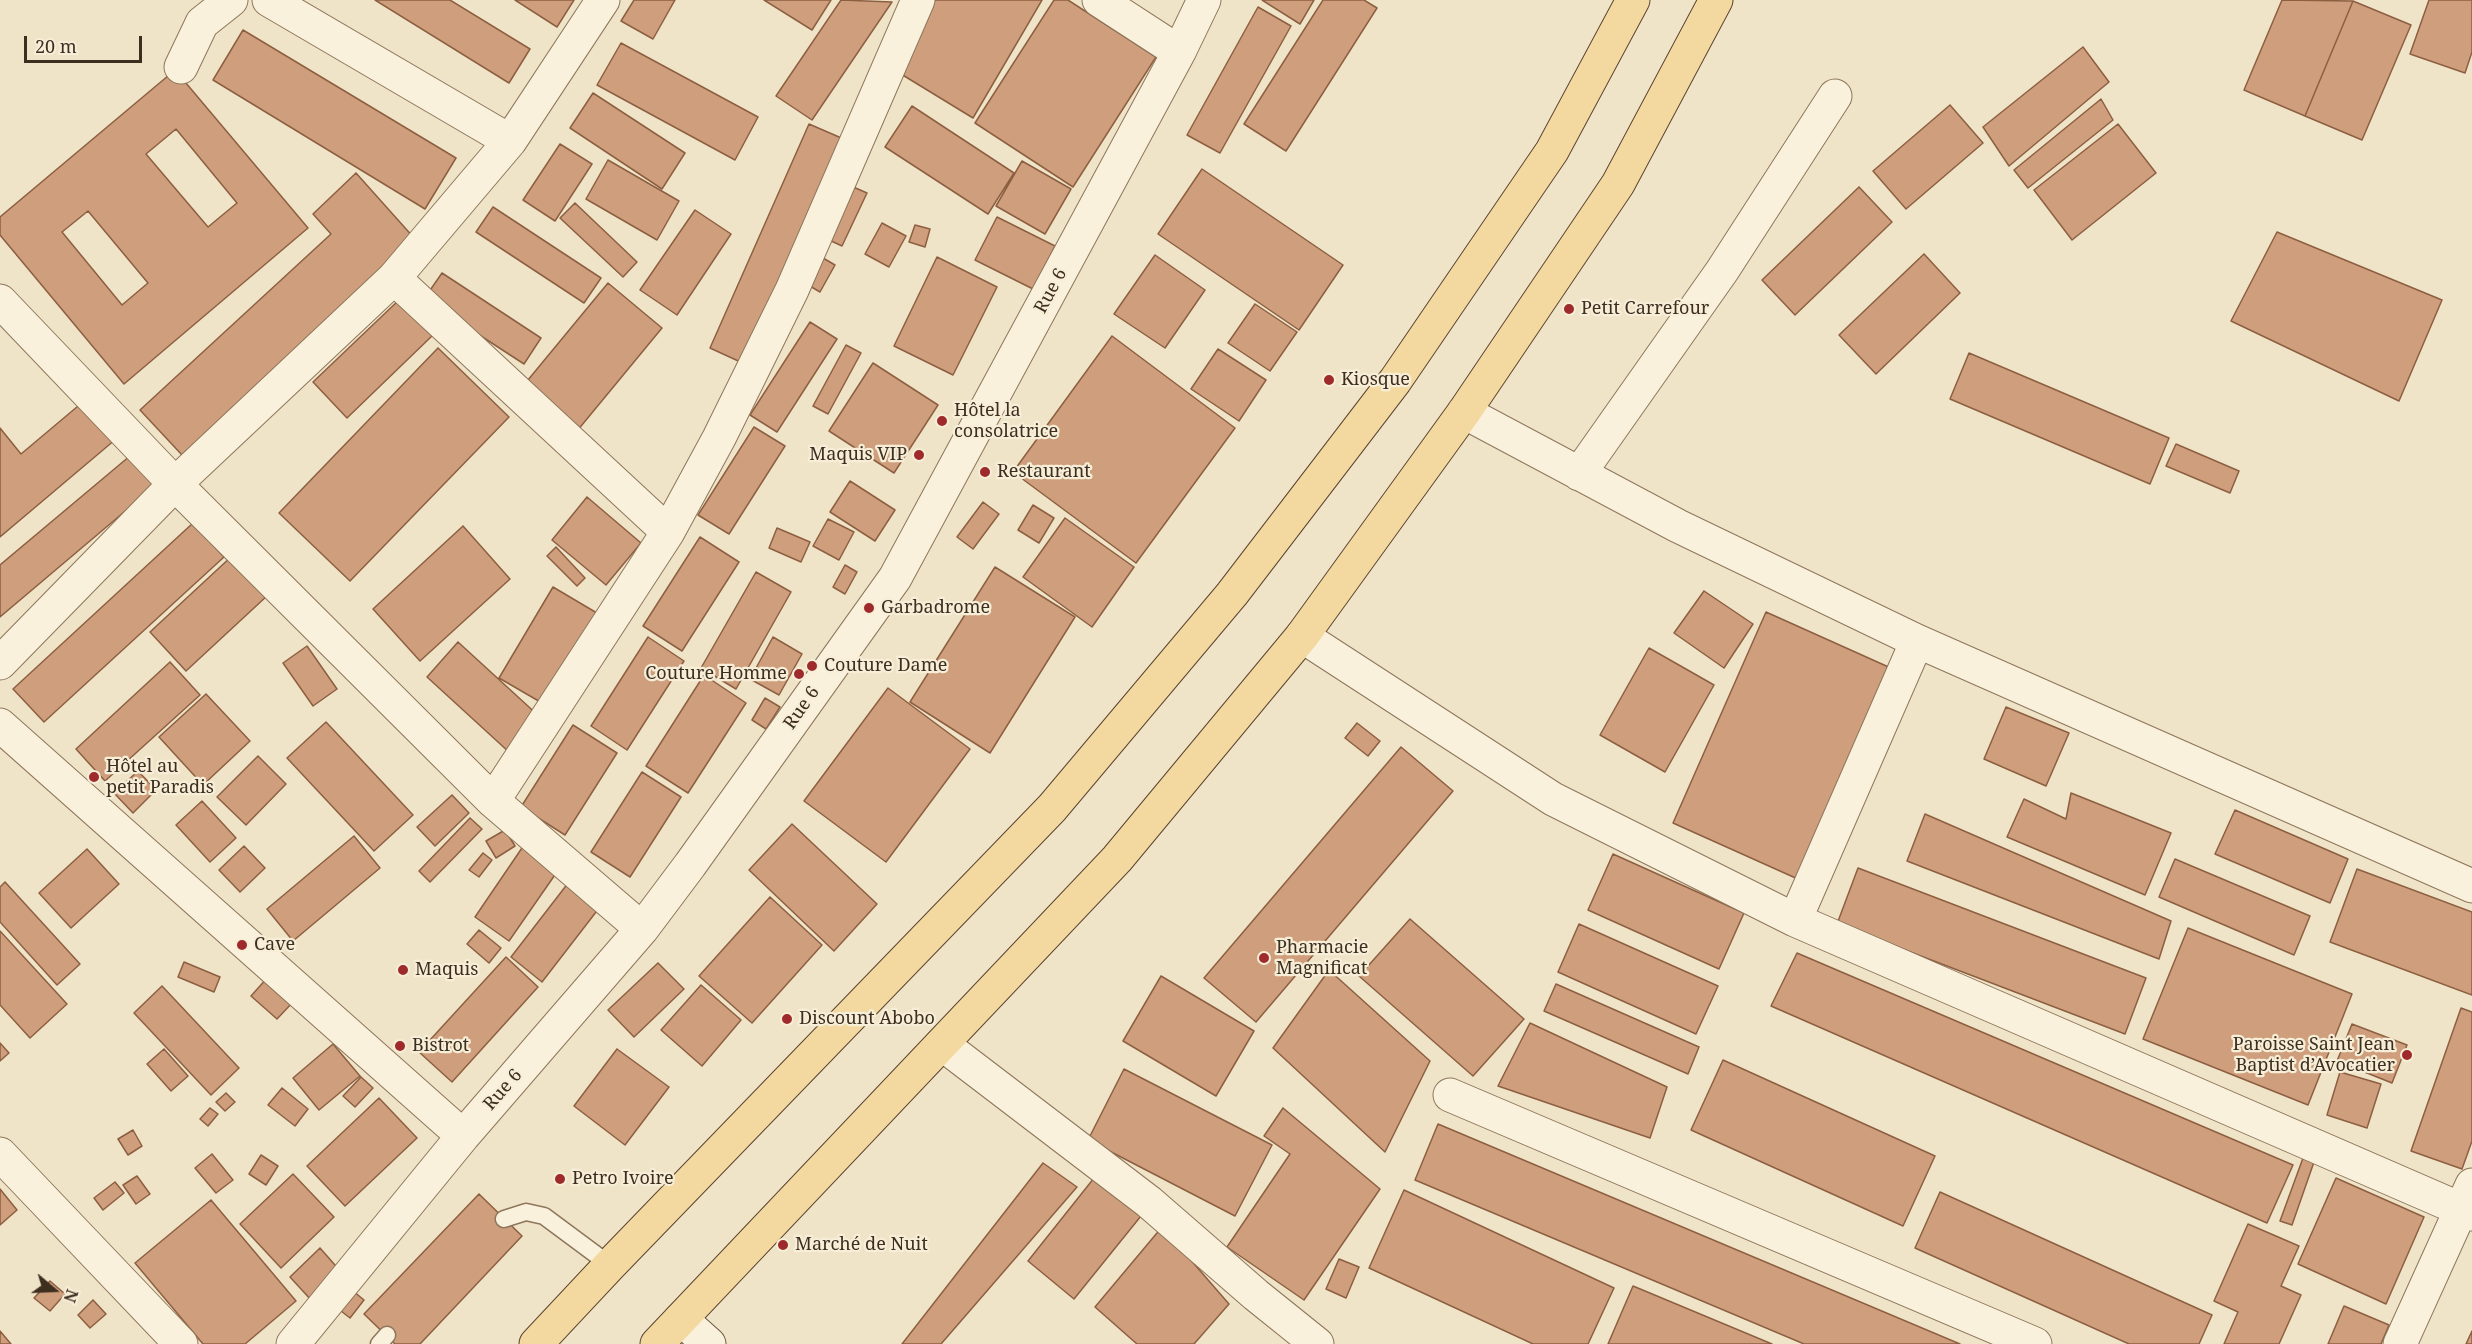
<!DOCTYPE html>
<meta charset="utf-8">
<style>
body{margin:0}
#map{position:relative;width:2472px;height:1344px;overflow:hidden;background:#f0e4c8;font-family:"Noto Serif",serif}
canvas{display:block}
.north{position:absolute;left:24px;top:1260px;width:60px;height:60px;-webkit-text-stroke:4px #f7eed8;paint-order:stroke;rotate:109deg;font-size:16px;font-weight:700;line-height:24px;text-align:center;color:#3d2e20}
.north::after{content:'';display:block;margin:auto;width:21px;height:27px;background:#3d2e20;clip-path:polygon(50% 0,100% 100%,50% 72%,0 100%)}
.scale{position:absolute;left:24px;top:36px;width:118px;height:27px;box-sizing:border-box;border:3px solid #3d2e20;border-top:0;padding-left:8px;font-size:18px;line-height:21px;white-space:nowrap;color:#3d2e20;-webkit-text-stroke:4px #f7eed8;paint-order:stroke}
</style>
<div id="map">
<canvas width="2472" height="1344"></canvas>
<div class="north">N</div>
<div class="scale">20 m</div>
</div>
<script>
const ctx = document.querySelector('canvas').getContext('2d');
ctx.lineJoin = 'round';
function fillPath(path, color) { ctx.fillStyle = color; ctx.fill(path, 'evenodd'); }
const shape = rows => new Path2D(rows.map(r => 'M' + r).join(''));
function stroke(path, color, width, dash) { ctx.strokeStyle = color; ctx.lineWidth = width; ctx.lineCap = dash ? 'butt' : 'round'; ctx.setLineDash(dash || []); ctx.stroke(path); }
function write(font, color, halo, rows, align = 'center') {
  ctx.font = font + ' "Noto Serif",serif'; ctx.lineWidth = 4.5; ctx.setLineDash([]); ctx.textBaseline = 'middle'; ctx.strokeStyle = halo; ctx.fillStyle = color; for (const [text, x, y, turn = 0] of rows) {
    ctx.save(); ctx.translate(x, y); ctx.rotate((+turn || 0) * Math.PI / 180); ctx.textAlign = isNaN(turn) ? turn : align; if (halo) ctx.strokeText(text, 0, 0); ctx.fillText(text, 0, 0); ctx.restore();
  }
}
const building = shape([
 [375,0,450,0,530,49,509,83,375,0],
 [515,0,574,0,557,27,515,0],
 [634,0,675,0,653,39,621,21,634,0],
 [764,0,831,0,812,30,764,0],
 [841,0,892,2,812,120,776,96,841,0],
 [935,0,1042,0,973,118,901,74,935,0],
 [1054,0,1068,0,1156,57,1073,187,975,123,1054,0],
 [1262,0,1314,0,1300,24,1262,0],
 [1323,0,1364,0,1377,8,1286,151,1244,124,1323,0],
 [2282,0,2353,1,2305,116,2244,90,2282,0],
 [2429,0,2472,0,2472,52,2465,73,2410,54,2429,0],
 [2353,1,2411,25,2362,140,2305,116,2353,1],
 [1258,7,1291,26,1220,153,1187,135,1258,7],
 [243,30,456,158,425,209,213,80,243,30],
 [621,43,758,117,735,160,597,85,621,43],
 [2083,47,2109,82,2009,166,1983,127,2083,47],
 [175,70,308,228,124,384,0,235,0,217,175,70],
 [176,129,237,203,208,227,146,154,176,129],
 [88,211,148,283,122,305,62,232,88,211],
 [593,93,685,153,662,189,570,128,593,93],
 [2101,99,2113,120,2028,188,2014,170,2101,99],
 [1950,105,1983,143,1906,209,1873,171,1950,105],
 [912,106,1014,173,988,214,885,147,912,106],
 [809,124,846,140,747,365,710,348,809,124],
 [2118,124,2156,173,2072,240,2034,190,2118,124],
 [560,144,592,164,555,221,523,200,560,144],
 [608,160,679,201,657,240,586,199,608,160],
 [1022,161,1071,189,1045,234,996,206,1022,161],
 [1202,169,1343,265,1299,330,1158,234,1202,169],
 [356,173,415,239,182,455,140,410,331,234,313,214,356,173],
 [851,186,867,193,842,246,827,239,851,186],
 [1859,187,1892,222,1795,315,1762,280,1859,187],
 [575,203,637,262,623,277,560,218,575,203],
 [493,207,601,278,584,303,476,232,493,207],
 [695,210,731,234,677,315,640,290,695,210],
 [997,217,1055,246,1033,289,975,260,997,217],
 [882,223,906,236,889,267,865,254,882,223],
 [915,225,930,229,925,247,909,242,915,225],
 [2277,232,2442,300,2399,401,2231,321,2277,232],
 [1924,254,1960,293,1876,374,1839,335,1924,254],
 [818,255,835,265,820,292,803,282,818,255],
 [1155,255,1205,290,1165,348,1114,314,1155,255],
 [937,257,997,287,953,375,894,346,937,257],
 [442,273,541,338,524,364,424,299,442,273],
 [608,283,662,328,577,431,523,386,608,283],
 [400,299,433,335,347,418,313,382,400,299],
 [1255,304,1297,332,1270,371,1228,343,1255,304],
 [810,322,837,339,777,432,750,415,810,322],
 [1112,336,1235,428,1136,563,1013,472,1112,336],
 [846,345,861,353,828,414,813,406,846,345],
 [438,348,509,417,350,581,279,513,438,348],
 [1218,349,1266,380,1239,421,1191,389,1218,349],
 [1969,353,2169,438,2150,484,1950,399,1969,353],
 [873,363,938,405,894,473,829,431,873,363],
 [84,401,116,439,0,537,0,428,21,454,84,401],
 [754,427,785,446,729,534,698,515,754,427],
 [2176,444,2239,471,2230,493,2166,466,2176,444],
 [137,450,162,480,0,617,0,565,137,450],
 [850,481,895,510,875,541,830,512,850,481],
 [587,497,641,543,606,585,552,540,587,497],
 [983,502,999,514,973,549,957,537,983,502],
 [1033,505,1054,518,1039,543,1018,530,1033,505],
 [1065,518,1134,567,1092,627,1023,577,1065,518],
 [828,519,854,532,839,560,813,546,828,519],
 [193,523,224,557,44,722,13,689,193,523],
 [463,526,510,579,420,661,373,609,463,526],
 [777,528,810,542,801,562,769,548,777,528],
 [700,537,739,562,682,651,643,626,700,537],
 [556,547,585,578,577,586,547,556,556,547],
 [232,556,268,595,186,671,150,632,232,556],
 [845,565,857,572,845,594,833,587,845,565],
 [995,567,1075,617,990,753,910,702,995,567],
 [756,572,791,592,736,689,701,668,756,572],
 [553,587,602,616,549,707,499,678,553,587],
 [1704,591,1753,624,1724,668,1674,633,1704,591],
 [1766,612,1893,669,1800,880,1673,823,1766,612],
 [648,637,684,661,627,750,591,726,648,637],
 [773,637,802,654,779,695,750,679,773,637],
 [458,642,541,718,510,753,427,677,458,642],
 [307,646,337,689,313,706,283,663,307,646],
 [1649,648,1714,685,1665,772,1600,735,1649,648],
 [170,662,200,695,105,781,76,749,170,662],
 [704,675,746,703,688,793,646,766,704,675],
 [888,688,970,749,886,862,804,801,888,688],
 [206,694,250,741,203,785,159,737,206,694],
 [765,698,780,707,766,729,752,720,765,698],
 [2006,707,2069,733,2046,786,1984,759,2006,707],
 [326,722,413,815,374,851,287,758,326,722],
 [1357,723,1380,741,1368,756,1345,738,1357,723],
 [573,725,617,753,565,835,521,807,573,725],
 [1401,747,1453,791,1256,1022,1204,978,1401,747],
 [258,756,286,784,246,825,217,797,258,756],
 [138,771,156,790,133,813,114,793,138,771],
 [642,772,681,797,630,877,591,852,642,772],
 [2071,793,2171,833,2145,895,2007,837,2024,799,2066,819,2071,793],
 [452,795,469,813,435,846,417,827,452,795],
 [202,801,236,838,210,862,176,825,202,801],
 [2235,810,2348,859,2330,903,2215,854,2235,810],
 [1925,814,2171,921,2159,959,1907,861,1925,814],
 [470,818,482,829,430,882,419,871,470,818],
 [792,824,877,904,834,951,749,870,792,824],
 [505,830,515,846,496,858,486,841,505,830],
 [354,836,380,868,293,941,267,909,354,836],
 [524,845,559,869,509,941,475,917,524,845],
 [244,846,265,868,240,892,219,870,244,846],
 [87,849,119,884,71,928,39,893,87,849],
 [483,853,492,860,479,877,469,870,483,853],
 [1613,854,1744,913,1719,969,1588,910,1613,854],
 [2175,859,2310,916,2294,955,2159,897,2175,859],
 [1858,868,2146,978,2125,1034,1837,924,1858,868],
 [2357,869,2472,912,2472,995,2330,942,2357,869],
 [572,878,603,903,542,982,511,957,572,878],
 [5,882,80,964,57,985,0,922,0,887,5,882],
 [770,897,822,945,752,1023,699,976,770,897],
 [1410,919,1524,1019,1473,1076,1359,976,1410,919],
 [1579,924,1718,986,1696,1034,1558,972,1579,924],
 [2188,928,2352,994,2308,1105,2143,1039,2188,928],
 [479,930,501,948,489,963,467,944,479,930],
 [0,931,67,1004,30,1038,0,1005,0,931],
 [1797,953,2293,1165,2267,1223,1771,1006,1797,953],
 [506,957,538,987,452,1082,419,1052,506,957],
 [184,962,220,977,214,992,178,977,184,962],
 [658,963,684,989,634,1037,608,1010,658,963],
 [1329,970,1430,1061,1385,1152,1273,1048,1329,970],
 [1161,976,1254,1031,1216,1096,1123,1041,1161,976],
 [268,977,294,1001,277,1019,251,996,268,977],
 [1556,984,1699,1047,1688,1074,1544,1011,1556,984],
 [701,985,741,1020,702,1066,661,1030,701,985],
 [162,986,239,1068,211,1095,134,1013,162,986],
 [2461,1008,2472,1012,2472,1141,2462,1169,2411,1151,2461,1008],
 [1530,1023,1667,1087,1650,1138,1498,1086,1530,1023],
 [2352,1024,2407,1045,2392,1083,2337,1061,2352,1024],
 [0,1043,9,1053,0,1061,0,1043],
 [333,1044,360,1076,319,1110,293,1078,333,1044],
 [164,1049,188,1076,171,1091,147,1064,164,1049],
 [617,1049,669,1087,625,1145,574,1106,617,1049],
 [1723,1060,1935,1156,1903,1226,1691,1130,1723,1060],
 [1124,1069,1272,1145,1235,1216,1088,1140,1124,1069],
 [2340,1072,2381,1084,2367,1128,2327,1115,2340,1072],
 [361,1077,373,1088,355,1107,343,1096,361,1077],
 [282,1088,308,1109,295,1126,268,1105,282,1088],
 [226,1093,235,1102,225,1111,216,1102,226,1093],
 [379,1098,417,1138,345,1206,307,1166,379,1098],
 [210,1108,218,1114,208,1126,200,1119,210,1108],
 [1283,1108,1380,1189,1304,1300,1227,1247,1290,1154,1264,1136,1283,1108],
 [1438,1124,1960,1344,1804,1344,1415,1180,1438,1124],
 [133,1130,142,1146,128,1155,118,1139,133,1130],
 [212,1154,233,1180,216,1193,195,1168,212,1154],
 [261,1155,278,1166,266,1185,249,1174,261,1155],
 [2303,1158,2314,1162,2292,1225,2280,1221,2303,1158],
 [1043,1163,1077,1187,941,1344,902,1344,1043,1163],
 [1098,1173,1145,1211,1074,1299,1028,1261,1098,1173],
 [293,1174,334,1217,281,1268,240,1224,293,1174],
 [137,1176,150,1194,136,1204,123,1185,137,1176],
 [2336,1178,2424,1217,2386,1304,2298,1264,2336,1178],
 [115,1182,124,1193,103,1210,94,1198,115,1182],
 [0,1189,17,1210,0,1225,0,1189],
 [1404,1190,1614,1288,1588,1344,1533,1344,1369,1268,1404,1190],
 [1940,1192,2212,1315,2199,1344,2129,1344,1915,1248,1940,1192],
 [479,1194,522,1236,420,1344,395,1344,364,1314,479,1194],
 [211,1200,296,1301,245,1344,203,1344,135,1263,211,1200],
 [2248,1224,2299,1246,2281,1286,2301,1295,2279,1344,2224,1344,2238,1312,2214,1301,2248,1224],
 [1162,1227,1229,1304,1194,1344,1137,1344,1095,1307,1162,1227],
 [320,1248,342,1273,312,1301,290,1277,320,1248],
 [1339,1259,1359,1267,1346,1298,1326,1289,1339,1259],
 [50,1281,65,1294,50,1311,34,1298,50,1281],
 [347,1286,364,1300,350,1318,332,1304,347,1286],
 [1633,1286,1772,1344,1608,1344,1633,1286],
 [93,1300,106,1314,90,1328,78,1315,93,1300],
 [2344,1306,2389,1325,2381,1344,2328,1344,2344,1306],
 [0,1331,11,1344,0,1344,0,1331],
 [2472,1331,2472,1344,2466,1344,2472,1331]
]);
fillPath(building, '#cf9f7d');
stroke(building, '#8d5f41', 1.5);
const lane = shape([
 [504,1219,526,1212,544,1216,610,1265],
 [379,1344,387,1335]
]);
const street = shape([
 [269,0,510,141],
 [1099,0,1179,52],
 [181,67,202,23,231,0],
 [394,278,668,532,493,801],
 [0,301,175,484,493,801,642,929],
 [1464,412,1678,526,1917,641,2472,886],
 [1579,474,1722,271,1835,96],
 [668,532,719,438,792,290,918,0],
 [1302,636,1553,799,1795,920,2472,1214],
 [0,663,175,484,394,278,510,141,603,0],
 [0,725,463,1136],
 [1795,920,1917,641],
 [942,1044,1149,1202,1256,1295,1317,1344],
 [1450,1095,2035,1344],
 [0,1154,181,1344],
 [293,1344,463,1136,642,929,690,865,895,578,1179,52,1204,0],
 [2400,1344,2472,1185]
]);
const secondary = shape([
 [681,1319,709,1344]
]);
const primary = shape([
 [536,1344,610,1265,1052,808,1232,594,1395,381,1552,151,1633,0],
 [657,1344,1117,859,1302,636,1464,412,1618,184,1716,0]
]);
stroke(lane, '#8d765c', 19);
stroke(street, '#8d765c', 35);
stroke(secondary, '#6f573f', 35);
stroke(primary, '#5b4430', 35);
stroke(lane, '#faf1dc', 16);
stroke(street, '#faf1dc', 33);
stroke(secondary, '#faf1dc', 33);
stroke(primary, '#f3d9a0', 33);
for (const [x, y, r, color] of [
 [1569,309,6,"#9e2a2b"],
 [1329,380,6,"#9e2a2b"],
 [942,421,6,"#9e2a2b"],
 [919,455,6,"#9e2a2b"],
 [985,472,6,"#9e2a2b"],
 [869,608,6,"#9e2a2b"],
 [812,666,6,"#9e2a2b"],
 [799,674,6,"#9e2a2b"],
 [94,777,6,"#9e2a2b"],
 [242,945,6,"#9e2a2b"],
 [1264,958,6,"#9e2a2b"],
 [403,970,6,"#9e2a2b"],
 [787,1019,6,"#9e2a2b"],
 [400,1046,6,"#9e2a2b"],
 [2407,1055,6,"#9e2a2b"],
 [560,1179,6,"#9e2a2b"],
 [783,1245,6,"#9e2a2b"]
]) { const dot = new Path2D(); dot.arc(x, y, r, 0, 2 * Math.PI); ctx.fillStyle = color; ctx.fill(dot); stroke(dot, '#f7eed8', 2); }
write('18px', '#3d2e20', '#f7eed8', [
 ["Rue 6",1051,291,-62],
 ["Rue 6",802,708,-55],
 ["Rue 6",503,1090,-49]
]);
write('18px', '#3d2e20', '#f7eed8', [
 ["Petit Carrefour",1581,309],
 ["Kiosque",1341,380],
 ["Hôtel la",954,411],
 ["consolatrice",954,432],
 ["Maquis VIP",907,455,"right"],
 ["Restaurant",997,472],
 ["Garbadrome",881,608],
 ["Couture Dame",824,666],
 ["Couture Homme",787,674,"right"],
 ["Hôtel au",106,767],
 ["petit Paradis",106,788],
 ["Cave",254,945],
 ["Pharmacie",1276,948],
 ["Magnificat",1276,969],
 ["Maquis",415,970],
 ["Discount Abobo",799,1019],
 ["Paroisse Saint Jean",2395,1045,"right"],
 ["Baptist d’Avocatier",2395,1066,"right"],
 ["Bistrot",412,1046],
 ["Petro Ivoire",572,1179],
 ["Marché de Nuit",795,1245]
], 'left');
</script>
